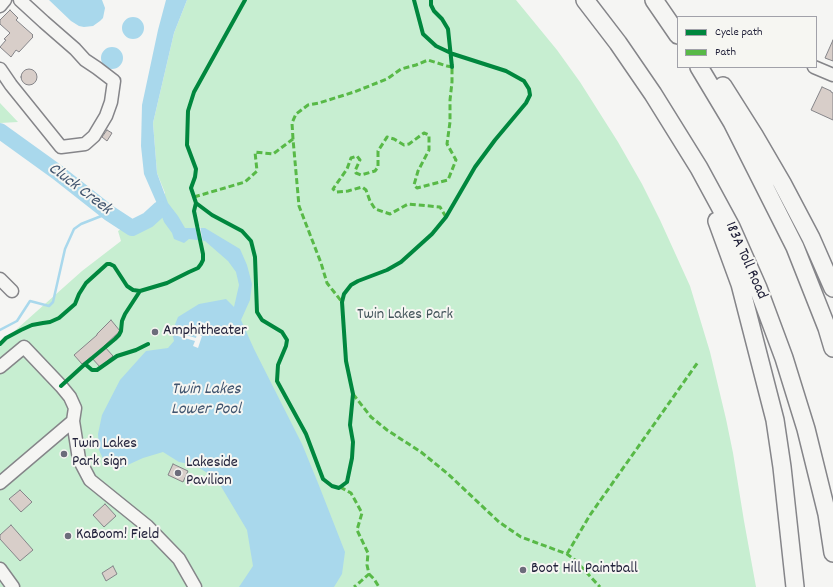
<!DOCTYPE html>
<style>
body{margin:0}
#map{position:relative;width:833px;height:587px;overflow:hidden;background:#f5f5f3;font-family:Dekko,sans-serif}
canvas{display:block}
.legend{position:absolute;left:677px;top:16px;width:140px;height:52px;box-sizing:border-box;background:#f6f6f2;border:1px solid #a1a1a9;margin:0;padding:5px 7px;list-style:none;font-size:12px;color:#22223b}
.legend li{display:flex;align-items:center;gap:8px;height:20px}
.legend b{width:20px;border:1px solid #a1a1a9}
</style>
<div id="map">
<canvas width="833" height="587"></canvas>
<ul class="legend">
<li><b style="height:5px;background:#00873e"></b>Cycle path</li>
<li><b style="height:5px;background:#58b947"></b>Path</li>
</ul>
</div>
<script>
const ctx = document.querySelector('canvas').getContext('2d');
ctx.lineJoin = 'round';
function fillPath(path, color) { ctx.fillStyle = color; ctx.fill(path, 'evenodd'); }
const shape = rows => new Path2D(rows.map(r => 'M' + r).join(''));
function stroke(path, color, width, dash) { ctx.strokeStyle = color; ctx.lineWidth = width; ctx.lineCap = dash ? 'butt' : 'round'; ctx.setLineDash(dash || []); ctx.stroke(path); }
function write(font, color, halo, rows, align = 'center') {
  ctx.font = font + ' Dekko,sans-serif'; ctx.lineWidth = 4; ctx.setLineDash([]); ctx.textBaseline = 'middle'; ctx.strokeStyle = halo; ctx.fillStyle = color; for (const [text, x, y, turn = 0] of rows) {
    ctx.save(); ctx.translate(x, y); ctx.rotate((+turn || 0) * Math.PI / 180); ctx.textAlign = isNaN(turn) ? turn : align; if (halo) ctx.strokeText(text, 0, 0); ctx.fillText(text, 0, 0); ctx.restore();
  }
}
fillPath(shape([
 [187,0,516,0,557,50,580,82,618,142,642,184,660,220,690,286,710,352,726,419,733,453,744,521,756,587,0,587,0,344,82,271,121,241,118,231,158,205,165,193,157,173,153,123,174,33],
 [0,103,18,122,0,123]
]), '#c7eed1');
fillPath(shape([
 [49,0,102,0,105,8,103,18,100,21,93,26,84,27,79,26,71,21],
 [166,0,187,0,174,33,153,123,157,173,168,203,178,216,185,228,205,228,240,249,247,265,252,284,250,300,241,320,254,349,302,444,318,483,345,552,342,574,334,587,239,587,253,566,247,530,216,478,194,465,179,462,163,452,143,458,121,468,105,463,99,450,98,434,102,415,120,380,146,351,168,348,174,341,172,332,178,317,199,304,226,299,234,307,239,285,236,272,228,261,205,241,189,239,184,243,174,239,172,233,164,222,158,206,144,174,141,146,142,105,158,30],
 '122 28a11 11 0 1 1 22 0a11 11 0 1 1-22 0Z',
 '101 58a11 11 0 1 1 22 0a11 11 0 1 1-22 0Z'
]), '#a9d8ec');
fillPath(shape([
 [195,226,200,226,203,243,199,242],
 [172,331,196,338,197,334,202,336,198,348,193,346,195,341,171,334]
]), '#f5f5f3');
stroke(shape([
 [0,330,17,321,30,301,49,306,53,302,65,249,74,229,81,224,109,213]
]), '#a9d8ec', 2.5);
stroke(shape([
 [0,131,57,172,109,213,132,228,148,220,160,209]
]), '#a9d8ec', 16);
const building = shape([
 [10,10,18,18,16,20,33,35,32,36,33,37,19,52,16,50,11,57,0,47,6,40,4,39,10,33,0,24,0,20,10,10],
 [833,40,833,61,825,58,833,40],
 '21 77a8 8 0 1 1 16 0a8 8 0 1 1-16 0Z',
 [822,87,831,91,831,92,833,93,833,120,811,110,822,87],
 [107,130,112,133,107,141,102,137,107,130],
 [111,320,120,331,104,346,113,356,100,367,91,357,82,364,74,355,97,335,97,334,111,320],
 [173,464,188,471,183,482,168,475,173,464],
 [20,490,32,502,21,512,9,499,20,490],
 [105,504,116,516,104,527,93,515,105,504],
 [11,525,33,550,20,561,0,539,0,535,11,525],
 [113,566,117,574,106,581,102,573,113,566]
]);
fillPath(building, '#d8cec9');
stroke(building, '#858589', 1);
const minor = shape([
 [0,6,5,0],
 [814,67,833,75],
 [0,69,11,85,61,147,85,144,94,136,106,116,111,102,114,81,97,68,85,60,75,49,44,22,20,0],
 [0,279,12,291],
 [0,367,24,347,61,386,70,397,75,408,73,421],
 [0,483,73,421,79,459,90,480,147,526,179,559,195,587],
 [0,569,13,587]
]);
const highway = shape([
 [585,0,618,43,653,94,699,168,731,227,758,288,784,358,806,429,827,514,833,553],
 [654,0,678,35],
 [699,67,732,122,795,247,827,328,833,348],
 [723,86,754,135,782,183,811,238,833,288],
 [717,221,740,284,775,420,782,467,795,587]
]);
stroke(minor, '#858589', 15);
stroke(highway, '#858589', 20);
stroke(minor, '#f5f5f3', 12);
stroke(highway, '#f5f5f3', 17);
stroke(shape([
 [293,139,292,123,296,114,308,105,319,103,354,92,387,79,401,69,416,65,428,60,447,66,452,67],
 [194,197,245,182,257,171,255,152,273,154,293,139,299,206,321,263,327,283,342,302],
 [446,217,440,207,408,204,390,214,375,209,370,201,366,190,362,187,348,191,336,192,333,189,347,169,351,158,357,156,360,160,355,171,356,173,361,175,375,171,378,167,378,151,387,137,394,139,404,145,409,144,424,133,429,135,429,150,418,171,414,185,417,188,448,180,456,160,447,144,450,122,450,100,452,82,452,64],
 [353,394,371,417,387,430,421,452,448,474,499,522,521,537,567,554,575,560,600,587],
 [340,487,351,493,362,513,357,530,368,553,367,565,369,574,360,582,354,587],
 [567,554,590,515,698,362],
 [369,574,374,579,379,587]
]), '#58b947', 3, [6, 3]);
stroke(shape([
 [431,0,431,5,434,11,442,19,448,29,452,67],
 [196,203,212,215,242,231,251,241,255,257,257,312,262,320,282,332,287,340,286,346,278,365,277,381,306,434,323,479,332,486,339,488,347,482,352,458,353,442,350,425,353,394,346,361,342,302,344,294,351,285,358,281,387,270,401,262,432,234,446,217,475,167,495,140,526,103,530,95,529,89,524,81,506,71,453,54,436,46,423,34,414,0],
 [0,344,6,338,21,330,32,325,43,323,50,322,59,318,75,304,79,294,86,283,107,264,110,264,114,266,127,286,133,290,140,291,167,283,189,272,198,268,201,264,203,260,203,254,194,211,196,203,191,188,195,177,196,169,187,145,188,111,194,92,245,0],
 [85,364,92,370,97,370,117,356,136,350,148,344],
 [61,386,85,364,115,339,119,335,121,331,122,321,125,314,140,291]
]), '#00873e', 4);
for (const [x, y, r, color] of [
 [155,332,4,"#6c6c7b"],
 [64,454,4,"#6c6c7b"],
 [178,473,4,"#6c6c7b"],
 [68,536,4,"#6c6c7b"],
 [523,570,4,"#6c6c7b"]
]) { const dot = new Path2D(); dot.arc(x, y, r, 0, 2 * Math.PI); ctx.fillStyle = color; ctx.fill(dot); stroke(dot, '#f6f6f2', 1.5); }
write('16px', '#22223b', '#f6f6f2', [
 ["183A Toll Road",745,261,66]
]);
write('16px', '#42545a', '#f6f6f2', [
 ["Twin Lakes Park",405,316]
]);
write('16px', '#22223b', '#f6f6f2', [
 ["Amphitheater",163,332],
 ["Twin Lakes",72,445],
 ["Park sign",72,463],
 ["Lakeside",186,464],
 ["Pavilion",186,482],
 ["KaBoom! Field",76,536],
 ["Boot Hill Paintball",531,570]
], 'left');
write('italic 17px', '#41556f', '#f6f6f2', [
 ["Cluck Creek",79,190,37],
 ["Twin Lakes",206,391],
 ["Lower Pool",206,411]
]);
</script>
